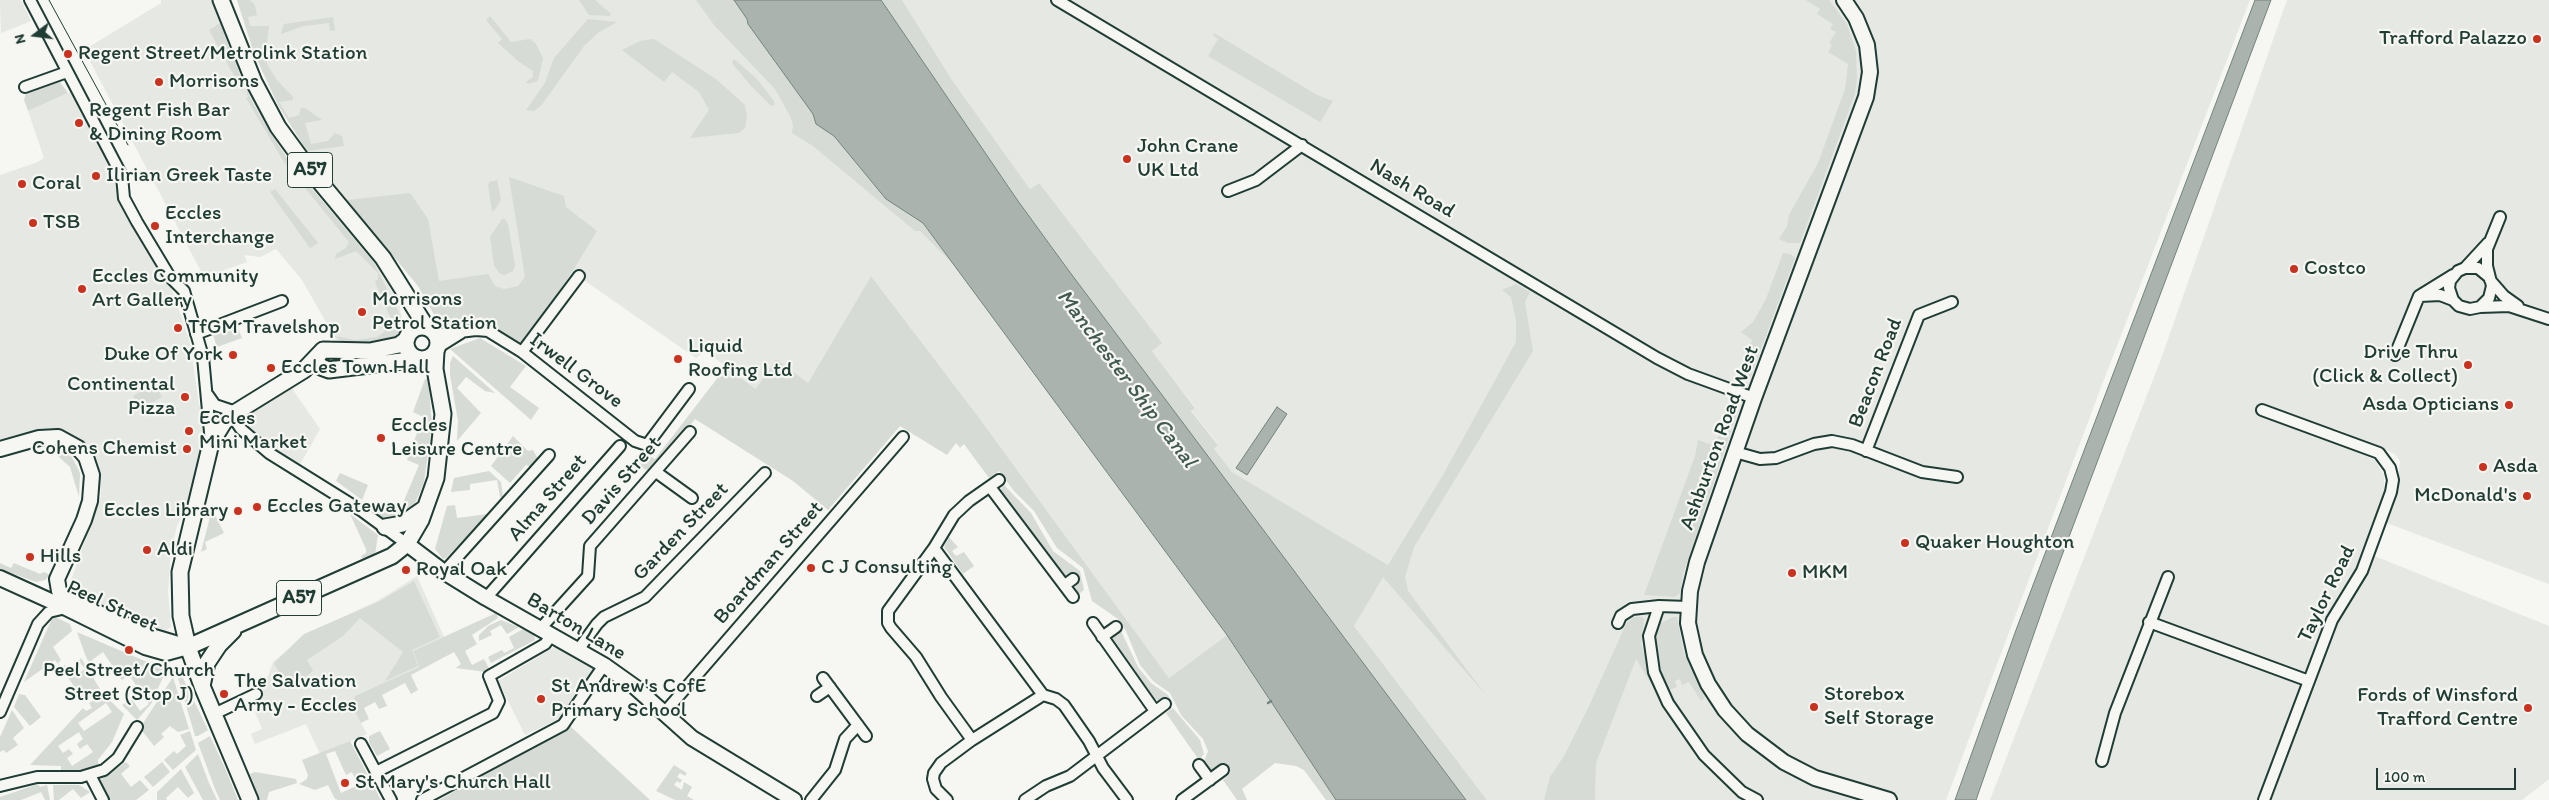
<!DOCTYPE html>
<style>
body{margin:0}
#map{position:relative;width:2549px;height:800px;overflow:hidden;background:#f6f6f2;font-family:Itim,sans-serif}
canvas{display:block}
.north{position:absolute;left:10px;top:10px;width:50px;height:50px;-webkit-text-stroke:4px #f6f6f2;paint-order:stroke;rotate:255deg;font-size:14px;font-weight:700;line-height:20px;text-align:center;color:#1f3d34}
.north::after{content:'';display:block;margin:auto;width:18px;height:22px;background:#1f3d34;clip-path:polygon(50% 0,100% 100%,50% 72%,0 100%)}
.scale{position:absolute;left:2376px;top:768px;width:140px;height:22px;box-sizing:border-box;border:2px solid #1f3d34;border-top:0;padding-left:6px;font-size:15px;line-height:18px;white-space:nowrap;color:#1f3d34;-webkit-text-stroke:4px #f6f6f2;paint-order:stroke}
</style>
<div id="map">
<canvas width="2549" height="800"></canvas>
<div class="north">N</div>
<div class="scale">100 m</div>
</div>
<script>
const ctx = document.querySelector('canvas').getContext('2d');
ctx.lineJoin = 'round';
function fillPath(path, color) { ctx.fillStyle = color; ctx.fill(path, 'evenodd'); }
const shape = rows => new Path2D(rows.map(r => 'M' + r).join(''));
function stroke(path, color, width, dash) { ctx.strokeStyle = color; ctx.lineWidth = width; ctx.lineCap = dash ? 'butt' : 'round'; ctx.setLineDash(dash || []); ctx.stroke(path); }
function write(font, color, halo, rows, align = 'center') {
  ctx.font = font + ' Itim,sans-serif'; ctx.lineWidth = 4.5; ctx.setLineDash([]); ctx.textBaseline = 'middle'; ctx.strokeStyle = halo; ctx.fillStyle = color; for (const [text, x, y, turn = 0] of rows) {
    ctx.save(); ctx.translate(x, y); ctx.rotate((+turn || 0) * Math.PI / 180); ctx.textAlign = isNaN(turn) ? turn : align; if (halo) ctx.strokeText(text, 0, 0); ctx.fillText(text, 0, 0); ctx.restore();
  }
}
fillPath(shape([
 [0,0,21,0,31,21,1,33],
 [161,0,214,0,228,46,290,163,373,259,399,304,404,331,395,339,353,346,336,340,302,280,276,249,260,257,244,255,247,262,205,277,202,273,84,50,161,3],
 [237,0,734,0,790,85,827,130,834,136,886,199,923,223,1227,635,1169,678,977,415,871,276,808,383,756,389,705,351,696,358,572,272,521,346,481,317,441,327,418,286,307,151,278,105,254,53],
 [902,0,2250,0,2100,390,1946,800,1487,800,1354,626,1388,565,1232,472,1213,449,1218,444,1191,410,1195,407,1152,351,1161,343,1038,183,1030,189,952,80],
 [2287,0,2549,0,2549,584,2384,522,2397,489,2400,461,2395,454,2334,428,2329,440,2375,460,2384,476,2384,494,2362,551,2549,626,2549,779,2522,800,1990,800,2161,359],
 [71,92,116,175,120,203,144,246,170,284,190,342,199,405,202,410,203,446,189,504,177,526,171,551,168,592,171,627,161,634,67,591,101,496,100,477,94,459,82,443,49,432,34,432,0,444,0,175,38,162,44,158,28,111],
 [289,384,320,429,298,468,247,429,240,416],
 [417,576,444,637,413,651,419,667,355,697,352,706,367,734,320,754,306,724,255,744,251,734,262,729,255,712,273,662,306,635,379,600],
 [556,646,593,668,563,717,525,735,498,681]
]), '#e6e8e4');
fillPath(shape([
 [237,0,250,0,255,5,257,15,248,17,250,26,269,26,266,51,267,64,276,79,293,97,293,100,279,102,289,118,299,115,301,108,305,108,322,120,305,123,311,144,328,141,335,133,342,136,344,146,307,151,278,105,254,53],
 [579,0,595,0,611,14,610,16,589,15],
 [696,0,734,0,747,19,748,24,813,114,816,124,834,136,886,199,923,223,954,265,920,231,915,231,813,146,792,133,793,125,790,116,775,89,714,25],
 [881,0,902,0,952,80,1030,189,1039,183,1162,343,1152,351,1195,408,1191,411,1218,445,1214,449,1232,472,1388,565,1443,475,1516,342,1516,321,1511,297,1502,290,1516,284,1530,292,1525,302,1533,351,1414,547,1405,577,1408,591,1485,694,1383,577,1354,626,1487,800,1466,800,1069,271,1018,201],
 [1806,0,1829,0,1847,24,1856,51,1857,79,1855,94,1800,243,1788,243,1779,239,1787,226,1789,215,1818,163,1845,89,1848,64,1828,52,1832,45,1829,43,1836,32,1830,29,1833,24,1817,14,1820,9],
 [490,16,511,42,530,39,536,44,543,58,538,81,528,84,526,82,533,77,533,71,518,61,498,43,502,39,486,20],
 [333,17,335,30,330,31,329,23,304,26,281,34,284,24],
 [588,19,617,22,598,33,584,46,541,106,534,111,526,110,545,83,554,58],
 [220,23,243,83,241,84,244,94,209,30],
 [1214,33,1317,95,1333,101,1320,122,1208,56,1218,39,1213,35],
 [654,39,716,79,745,105,747,116,745,128,739,133,690,138,709,110,699,92,672,72,664,82,622,50,640,41],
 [734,59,757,79,774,101,774,105,771,106,751,86,732,63],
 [60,82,68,93,28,111,24,100,26,93],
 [244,86,261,118,288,160,374,263,400,315,402,325,396,336,353,345,345,343,334,336,356,340,377,337,383,333,392,321,375,282,378,279,378,273,356,251,335,259,336,254,346,248,349,242,284,162,246,98,248,97],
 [509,177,564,196,566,207,597,231,572,272,521,346,481,317,441,327,418,286,347,200,410,193,428,219,439,281,488,274,495,286,504,289,518,286,525,277],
 [497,180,501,200,494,211,492,211,488,186,489,182],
 [275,189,318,243,310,248,270,192],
 [502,219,505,219,508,224,515,265,513,271,504,275,499,273,494,265,490,237],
 [1783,253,1790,254,1795,258,1750,378,1744,384,1737,384,1752,340,1741,332,1753,322,1766,299],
 [871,276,977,415,1169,678,1227,635,1336,800,1326,800,1304,770,1296,766,1275,763,1242,789,1247,800,1237,800,1223,780,1229,775,1221,764,1212,770,1204,762,1208,751,1203,739,1181,715,1170,693,1153,681,1140,665,1126,631,1118,619,1092,601,1083,568,1057,548,1034,511,1014,491,999,471,989,478,964,444,960,448,956,443,947,455,900,426,828,510,793,481,695,419,656,468,647,470,631,462,641,451,655,459,726,367,756,389,776,359,808,383],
 [237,326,242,338,217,347,213,335],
 [480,338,526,366,510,387,539,408,531,420,450,349],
 [453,356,495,393,485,391,466,377,457,388,481,413,457,441,458,421,450,375,450,363],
 [428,378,432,424,424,482,414,506,407,514,385,522,379,515,381,511,390,505,400,510,419,465,407,460,423,417,413,412,425,379],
 [155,384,162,397,140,409,133,396],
 [1731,400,1737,404,1738,410,1683,574,1680,593,1675,597,1644,595,1695,456,1698,440,1715,446],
 [513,436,528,451,533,450,538,459,532,467,526,465,510,483,491,466],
 [38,448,60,450,72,457,80,473,79,497,70,467,51,450],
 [489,471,501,482,503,497,500,497,497,480,470,484,470,490,451,492,454,478],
 [340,473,368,485,362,500,336,481],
 [1003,484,1031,513,1053,551,1080,571,1084,590,1079,594,1077,592,1075,587,1078,582,1072,574,1066,577,1062,575,1005,496,1001,490],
 [455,505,457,518,488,514,446,558,443,559,435,549,447,506],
 [212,509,224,533,205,542,207,549,201,552],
 [350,514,378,535,375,554,363,559,361,556,366,553,366,549],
 [949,537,958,547,952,551,956,556,964,552,974,566,963,574,944,547],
 [0,563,11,568,14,563,40,574,44,572,50,575,45,580,36,582,0,569],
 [414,581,440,637,412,650,418,666,385,681,403,652,360,618,343,636,307,660,313,671,289,690,274,663,304,634,380,601],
 [496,613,498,618,472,635,477,644,465,651,472,665,484,659,490,670,486,672,456,668,461,664,454,652,411,675,418,690,411,694,405,683,382,695,387,706,379,709,375,702,364,708,369,719,361,723,352,706,355,696,419,667,413,651],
 [53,616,70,624,72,631,53,647,61,660,58,663,61,667,65,665,74,677,85,669,79,661,81,658,100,689,85,701,55,660,24,682],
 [1633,617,1642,617,1644,619,1641,644,1655,690,1636,659,1596,763,1595,800,1544,800,1550,777,1564,756,1590,704,1626,624],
 [1673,617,1677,617,1684,654,1705,698,1701,701,1689,682,1682,685,1680,679,1675,681,1677,687,1669,690,1683,713,1681,715,1663,683,1655,643,1656,631,1661,623],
 [501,620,519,627,507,634,501,625,490,631,492,635,479,641,479,635,488,626],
 [523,629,534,635,535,640,491,663,488,657,502,650,504,653,514,648,509,637],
 [1121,631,1138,667,1151,683,1168,695,1173,704,1170,706,1165,699,1160,701,1154,699,1113,644,1113,638],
 [77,632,147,662,168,666,151,704,137,720,122,705,132,699,140,711,149,704,129,675,122,680,103,652,92,660,100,673,96,675,86,657],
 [182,676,208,730,198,736,195,736,178,678],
 [173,677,189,729,178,732,170,726,161,734,164,737,154,746,140,728],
 [19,694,25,695,41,717,30,726,14,707],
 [104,695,124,714,112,742,98,760,98,766,70,772,61,772,61,766,30,765,83,708,86,711,92,708,89,703],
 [106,703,112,712,84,731,78,723],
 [79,732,83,739,77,744,80,749,87,744,93,752,72,766,67,758,73,754,69,749,63,753,58,746],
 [1173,708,1200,740,1204,754,1199,760,1166,713],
 [12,710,24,728,13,738,18,745,6,753,4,750,0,752,0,737],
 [570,726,650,800,439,800,505,763],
 [190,731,196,750,173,770,164,760,174,751,177,754,186,746,180,735],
 [380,731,390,749,377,756,369,742,369,736],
 [210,736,225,768,238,800,220,800,215,789,198,743],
 [350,741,381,800,338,800,335,799,328,785,315,790,299,784,307,779,308,775,302,760],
 [335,751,346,775,352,772,355,779,356,786,341,793,326,754],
 [198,754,209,783,217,800,203,800,185,767],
 [126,762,130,766,121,774,131,787,140,780,149,790,136,800,106,800,101,791,100,780],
 [162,762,170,772,153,787,144,777],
 [674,765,687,773,685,776,680,773,677,777,682,780,680,783,677,781,674,785,682,790,684,782,692,787,687,796,694,800,675,800,656,791],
 [181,769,194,793,188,798,178,787,166,798,167,800,157,800,157,792],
 [255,772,296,779,297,783,269,792,267,800,260,800,250,774],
 [38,784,40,787,47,785,50,800,45,800,41,792,21,800,0,800,0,797],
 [53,785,79,785,90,792,81,798,73,789,59,800,54,800]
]), '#d6dbd6');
const water = shape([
 [734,0,881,0,1018,201,1069,271,1466,800,1336,800,1227,635,923,223,886,199,834,136,816,124,813,114,748,24,747,19,734,0],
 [2255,0,2271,0,2052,582,1976,800,1955,800,2016,630,2255,0],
 [1277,407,1287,414,1247,475,1236,468,1277,407]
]);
fillPath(water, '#aab3ae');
stroke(water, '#72847d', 1);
stroke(shape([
 [1268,703,1271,701]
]), '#72847d', 2.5);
const minor = shape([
 [30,0,122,176,124,198,137,222,170,277,184,291,203,357,211,443],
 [1057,0,1657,358,1688,374,1754,398],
 [25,87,67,72],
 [1228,191,1256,180,1302,145],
 [2465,268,2488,243],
 [2489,277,2478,268,2465,268,2458,271,2450,281,2449,288,2453,300,2459,306,2470,309,2480,307,2489,298,2492,286,2487,266,2487,249,2500,217],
 [2490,280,2504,296,2518,306],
 [2420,296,2440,295,2453,300],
 [2480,307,2509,306,2549,319],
 [196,334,282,301],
 [435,335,476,330,488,331,522,352,635,441,647,445,689,389],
 [437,348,461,333],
 [522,352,579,276],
 [2395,355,2419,296,2453,275],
 [208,395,215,405,236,412,237,423,241,429,269,453,362,511,407,544],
 [2262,410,2379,453,2390,468,2393,480,2391,492,2362,571,2332,620,2264,800],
 [1866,451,1919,315,1952,302],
 [1735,452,1760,459,1776,458,1814,444,1832,441,1852,445,1922,472,1957,477],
 [656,472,692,498],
 [990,487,1073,597],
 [934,548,1043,695,1056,699,1064,705,1089,741,1103,768,1127,800],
 [444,572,549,455],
 [1065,585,1073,579],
 [486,598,620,446],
 [1688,607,1659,606,1649,636,1654,672,1668,703,1704,755,1742,792,1757,800],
 [2149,622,2309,681],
 [1093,623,1155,711],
 [1618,623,1621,616,1632,609,1659,606],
 [540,629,588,576,590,546,690,432],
 [1102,637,1116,627],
 [578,650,597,624,604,617,645,597,765,473],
 [823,678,866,736],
 [817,696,830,687],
 [0,712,38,624,49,612,66,608],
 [664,713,903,437],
 [214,714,256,694],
 [972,740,941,697,916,657,891,628,888,623,888,611,934,548,954,515,969,501,999,480],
 [361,744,391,800],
 [2102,761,2115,713,2168,577],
 [1199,765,1210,780],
 [376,772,493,713,499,701,489,676,545,644,551,636],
 [90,775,103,800],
 [0,786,37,777,81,777,104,770,118,758,137,727],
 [422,800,563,725,604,665],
 [811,800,835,770,845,739,858,725],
 [947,800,936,789,933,779,934,773,941,763,972,740,1043,695],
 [1025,800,1046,786,1070,776,1165,704],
 [1182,800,1223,770]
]);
const secondary = shape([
 [1844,0,1856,18,1867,45,1870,72,1866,97,1754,398,1697,562,1690,591,1688,623,1695,655,1708,684,1725,710,1747,734,1784,762,1815,778,1889,800],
 [0,449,39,438,58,437,78,448,86,457,92,475,90,501,84,520,57,579,59,591,67,599,151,636,188,647],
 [407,544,444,572,486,598,604,665,635,687,692,738,794,800],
 [0,578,66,608,145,647,166,653,188,647]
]);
const primary = shape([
 [221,0,254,82,278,127,305,164,383,258,427,328],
 '406 343a16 16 0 1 1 32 0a16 16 0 1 1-32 0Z',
 [315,359,321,367,329,370,418,359],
 [385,527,402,524,425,508],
 [188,647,392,556,407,544,421,520,436,478,443,414,435,369,436,351],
 [202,686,207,663,219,645,233,631],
 [250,800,202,686,188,647,181,616,180,572,211,443,224,422,236,412,304,370,323,350,370,351,399,345,407,339]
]);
stroke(minor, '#1f3d34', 14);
stroke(secondary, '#1f3d34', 18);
stroke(primary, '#1f3d34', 19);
stroke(minor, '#f6f6f2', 10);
stroke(secondary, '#f6f6f2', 14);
stroke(primary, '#f6f6f2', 15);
stroke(shape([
 [49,0,128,145]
]), '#1f3d34', 1);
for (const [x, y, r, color] of [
 [2537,39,5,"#c8321e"],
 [68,54,5,"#c8321e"],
 [159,82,5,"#c8321e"],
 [79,123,5,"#c8321e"],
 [1127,159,5,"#c8321e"],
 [96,176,5,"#c8321e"],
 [22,184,5,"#c8321e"],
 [33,223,5,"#c8321e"],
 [155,226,5,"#c8321e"],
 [2294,269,5,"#c8321e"],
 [82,289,5,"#c8321e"],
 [362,312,5,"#c8321e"],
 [178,328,5,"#c8321e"],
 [233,355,5,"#c8321e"],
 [678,359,5,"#c8321e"],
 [2468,365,5,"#c8321e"],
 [271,368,5,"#c8321e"],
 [185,397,5,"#c8321e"],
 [2509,405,5,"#c8321e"],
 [189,431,5,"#c8321e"],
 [381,438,5,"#c8321e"],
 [187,449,5,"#c8321e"],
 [2483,467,5,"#c8321e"],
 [2527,496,5,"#c8321e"],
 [257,507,5,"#c8321e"],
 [238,511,5,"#c8321e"],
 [1905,543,5,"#c8321e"],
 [147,550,5,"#c8321e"],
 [30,557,5,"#c8321e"],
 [811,568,5,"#c8321e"],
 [406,570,5,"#c8321e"],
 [1792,573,5,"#c8321e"],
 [129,650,5,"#c8321e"],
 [224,694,5,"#c8321e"],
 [541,699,5,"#c8321e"],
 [1814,707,5,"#c8321e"],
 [2528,708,5,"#c8321e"],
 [345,783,5,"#c8321e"]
]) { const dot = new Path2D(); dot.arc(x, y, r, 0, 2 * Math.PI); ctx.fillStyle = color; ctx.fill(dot); stroke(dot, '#f6f6f2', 2); }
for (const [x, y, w] of [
 [310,170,45],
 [299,598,45]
]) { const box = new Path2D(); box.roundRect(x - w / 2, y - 17.5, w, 35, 4); ctx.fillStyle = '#f6f6f2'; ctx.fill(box); stroke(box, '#1f3d34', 1); }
write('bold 20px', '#1f3d34', null, [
 ["A57",310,170],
 ["A57",299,598]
]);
write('21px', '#1f3d34', '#f6f6f2', [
 ["Trafford Palazzo",2527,39,"right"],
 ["Regent Street/Metrolink Station",78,54],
 ["Morrisons",169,82],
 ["Regent Fish Bar",89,111],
 ["& Dining Room",89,135],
 ["John Crane",1137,147],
 ["UK Ltd",1137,171],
 ["Ilirian Greek Taste",106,176],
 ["Coral",32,184],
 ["Eccles",165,214],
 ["Interchange",165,238],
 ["TSB",43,223],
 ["Costco",2304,269],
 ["Eccles Community",92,277],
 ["Art Gallery",92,301],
 ["Morrisons",372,300],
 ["Petrol Station",372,324],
 ["TfGM Travelshop",188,328],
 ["Liquid",688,347],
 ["Roofing Ltd",688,371],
 ["Drive Thru",2458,353,"right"],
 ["(Click & Collect)",2458,377,"right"],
 ["Duke Of York",223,355,"right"],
 ["Eccles Town Hall",281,368],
 ["Continental",175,385,"right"],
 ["Pizza",175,409,"right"],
 ["Asda Opticians",2499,405,"right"],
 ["Eccles",199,419],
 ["Mini Market",199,443],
 ["Eccles",391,426],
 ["Leisure Centre",391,450],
 ["Cohens Chemist",177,449,"right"],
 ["Asda",2493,467],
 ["McDonald's",2517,496,"right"],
 ["Eccles Gateway",267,507],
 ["Eccles Library",228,511,"right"],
 ["Quaker Houghton",1915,543],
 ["Aldi",157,550],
 ["Hills",40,557],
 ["C J Consulting",821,568],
 ["Royal Oak",416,570],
 ["MKM",1802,573],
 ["Peel Street/Church",129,671,"center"],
 ["Street (Stop J)",129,695,"center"],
 ["The Salvation",234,682],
 ["Army - Eccles",234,706],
 ["St Andrew's CofE",551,687],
 ["Primary School",551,711],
 ["Storebox",1824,695],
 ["Self Storage",1824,719],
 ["Fords of Winsford",2518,696,"right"],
 ["Trafford Centre",2518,720,"right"],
 ["St Mary's Church Hall",355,783]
], 'left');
write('21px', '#1f3d34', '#f6f6f2', [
 ["Nash Road",1412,189,31],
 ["Irwell Grove",576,371,37],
 ["Beacon Road",1876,373,-69],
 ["Ashburton Road West",1720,438,-70],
 ["Davis Street",622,481,-49],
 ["Alma Street",548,498,-49],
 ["Garden Street",681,532,-46],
 ["Boardman Street",769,563,-49],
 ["Taylor Road",2327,594,-64],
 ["Peel Street",112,607,25],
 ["Barton Lane",576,627,31]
]);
write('italic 22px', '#425a52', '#f6f6f2', [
 ["Manchester Ship Canal",1126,379,53]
]);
</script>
